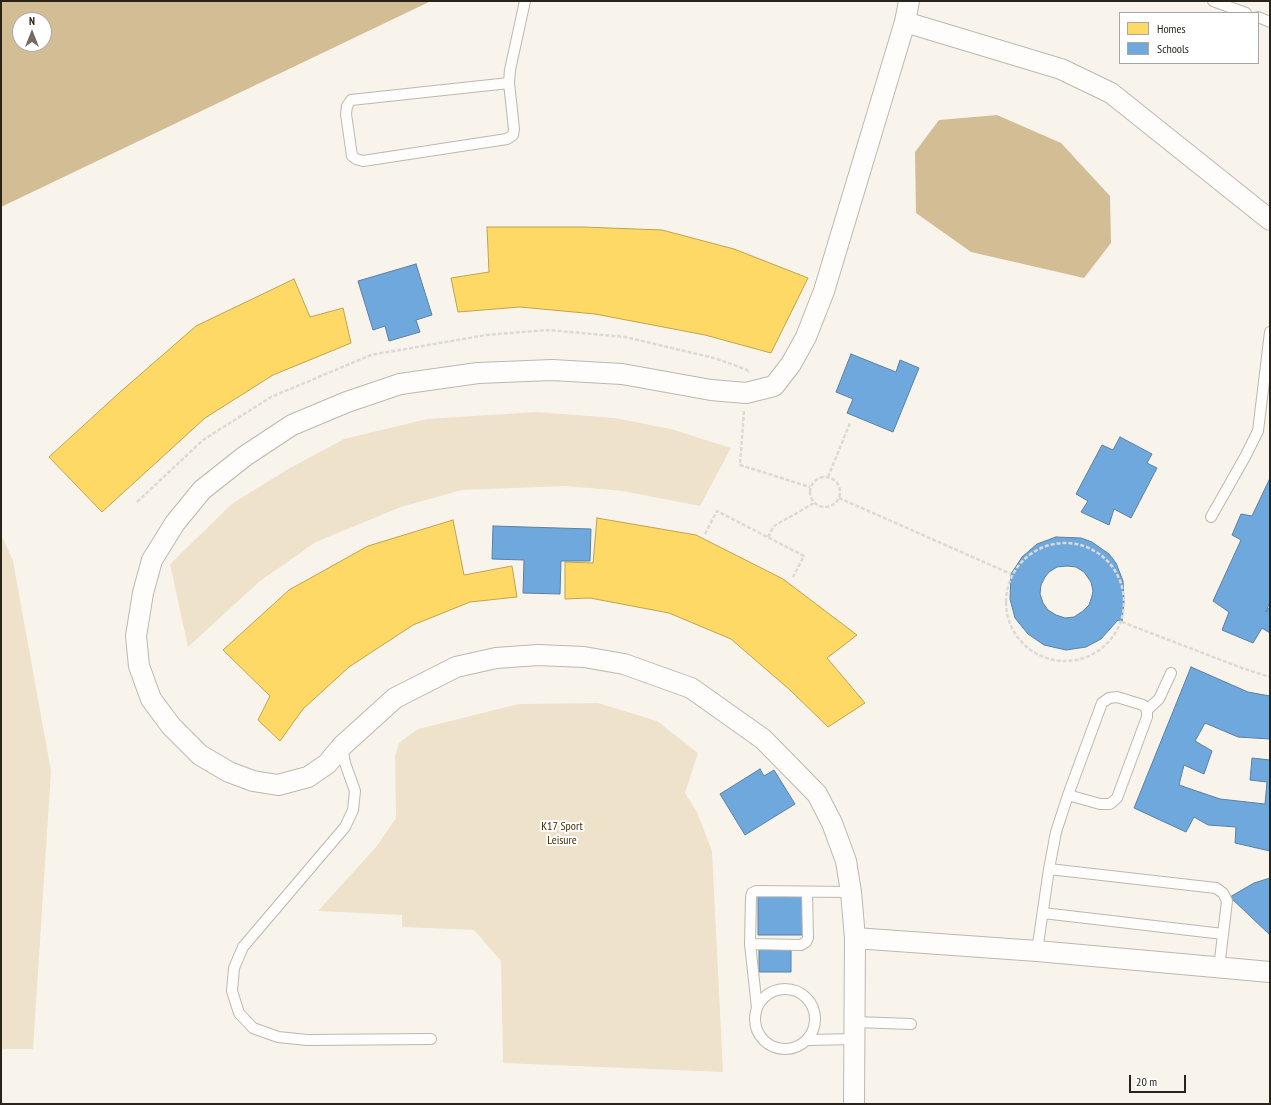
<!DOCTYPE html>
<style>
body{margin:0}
#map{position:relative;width:1271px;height:1105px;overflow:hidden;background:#f9f4eb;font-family:"PT Sans Narrow",sans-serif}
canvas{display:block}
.frame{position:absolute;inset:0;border:2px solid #292319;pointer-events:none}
.legend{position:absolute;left:1119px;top:12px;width:140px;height:52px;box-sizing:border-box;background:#fff;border:1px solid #a9a7a3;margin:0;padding:5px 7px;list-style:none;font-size:12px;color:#292319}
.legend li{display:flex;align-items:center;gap:8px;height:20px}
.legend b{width:20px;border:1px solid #a9a7a3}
.north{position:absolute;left:12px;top:12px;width:40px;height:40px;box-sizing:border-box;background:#fff;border:1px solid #a9a7a3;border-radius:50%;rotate:0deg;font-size:11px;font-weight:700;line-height:16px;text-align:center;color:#292319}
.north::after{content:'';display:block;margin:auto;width:14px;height:18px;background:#726c62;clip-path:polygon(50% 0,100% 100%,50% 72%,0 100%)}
.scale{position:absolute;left:1129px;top:1075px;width:57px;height:18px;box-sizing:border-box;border:2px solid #292319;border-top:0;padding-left:5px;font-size:12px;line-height:14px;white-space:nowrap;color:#292319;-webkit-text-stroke:3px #fff;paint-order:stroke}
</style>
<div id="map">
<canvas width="1271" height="1105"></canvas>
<div class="frame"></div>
<ul class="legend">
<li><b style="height:11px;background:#ffd966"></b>Homes</li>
<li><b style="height:11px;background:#6fa8dc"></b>Schools</li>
</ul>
<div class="north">N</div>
<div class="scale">20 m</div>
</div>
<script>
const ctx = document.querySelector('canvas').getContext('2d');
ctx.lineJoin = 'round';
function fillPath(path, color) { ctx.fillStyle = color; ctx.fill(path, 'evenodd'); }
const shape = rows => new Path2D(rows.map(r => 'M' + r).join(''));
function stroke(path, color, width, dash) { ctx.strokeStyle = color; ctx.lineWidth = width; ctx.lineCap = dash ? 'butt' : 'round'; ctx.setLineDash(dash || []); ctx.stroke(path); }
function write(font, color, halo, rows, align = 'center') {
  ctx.font = font + ' "PT Sans Narrow",sans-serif'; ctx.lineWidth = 4; ctx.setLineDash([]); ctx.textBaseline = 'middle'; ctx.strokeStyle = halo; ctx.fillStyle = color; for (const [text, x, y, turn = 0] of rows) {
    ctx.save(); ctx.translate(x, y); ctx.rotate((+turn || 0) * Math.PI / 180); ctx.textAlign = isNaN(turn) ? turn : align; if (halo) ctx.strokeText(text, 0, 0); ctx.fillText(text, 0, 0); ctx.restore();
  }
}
fillPath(shape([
 [536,412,615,418,671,429,731,448,700,506,623,491,565,486,462,490,401,507,316,542,260,581,188,647,170,564,233,503,290,468,344,439,427,419],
 [1,534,13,561,51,771,33,1049,1,1049],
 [598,703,657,721,698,753,685,793,697,812,712,851,723,1072,503,1063,501,961,474,930,402,927,402,915,318,911,376,847,396,818,395,756,399,743,404,739,418,729,519,704]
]), '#efe2cb');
fillPath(shape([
 [1,1,431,1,1,207],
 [20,20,44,20,44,44,20,44],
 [997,115,1061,143,1110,196,1111,243,1084,278,971,252,916,213,915,152,939,120]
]), '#d3bd95');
const homes = shape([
 [487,227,583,227,662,230,734,249,808,278,771,353,705,335,595,314,520,307,458,312,451,278,489,272,487,227],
 [294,279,310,317,343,308,351,343,273,375,205,418,102,512,49,457,119,393,196,326,294,279],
 [597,518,696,535,783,579,857,635,827,658,865,703,828,727,790,690,731,639,669,613,590,598,565,599,565,562,593,563,597,518],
 [453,520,464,575,512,566,517,597,470,602,413,625,349,667,303,709,280,741,258,720,270,696,223,650,289,590,368,546,453,520]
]);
fillPath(homes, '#ffd966');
stroke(homes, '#bfa24f', 1);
const schools = shape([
 [416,264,432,315,416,320,420,332,389,341,385,326,373,330,358,281,416,264],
 [851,354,896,372,900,360,919,368,893,432,847,413,853,399,836,392,851,354],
 [1120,437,1152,454,1147,463,1157,468,1131,518,1114,509,1109,525,1081,512,1088,501,1076,494,1102,445,1113,450,1120,437],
 [1270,478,1270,602,1266,612,1270,607,1270,633,1262,628,1253,643,1222,630,1229,612,1213,601,1241,540,1232,535,1241,514,1252,516,1270,478],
 [493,526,591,529,590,561,561,561,560,594,523,593,524,560,492,559,493,526],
 [1056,537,1081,538,1092,542,1109,554,1116,563,1123,581,1124,601,1122,622,1118,620,1101,639,1086,647,1066,650,1044,645,1028,634,1015,618,1010,599,1011,574,1022,557,1037,544,1056,537],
 [1067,566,1076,567,1084,572,1091,582,1093,591,1092,596,1089,605,1083,611,1074,617,1065,618,1056,615,1048,610,1043,603,1040,594,1041,585,1045,577,1049,572,1057,567,1067,566],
 [1191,667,1248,692,1270,696,1270,739,1238,737,1205,723,1195,741,1212,751,1204,774,1184,765,1179,785,1220,799,1265,804,1267,782,1250,780,1252,758,1270,760,1270,851,1235,843,1236,827,1208,825,1194,817,1186,832,1134,808,1191,667],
 [760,769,764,776,774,770,795,804,745,835,720,794,760,769],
 [1270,878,1270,935,1230,897,1254,883,1270,878],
 [804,893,804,935,758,935,758,894,804,893],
 [759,947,791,947,791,972,759,972,759,947]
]);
fillPath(schools, '#6fa8dc');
stroke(schools, '#5a80a2', 1);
const lane = shape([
 [1213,1,1246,13],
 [1258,17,1270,22],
 [509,83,514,129,513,135,507,139,363,161,356,159,352,156,346,114,347,106,351,100,509,83],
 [509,83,510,70,525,1],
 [1211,517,1245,457,1258,431,1270,332],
 [1147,710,1159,699,1171,673],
 [342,746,345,763,355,791,353,810,345,827,243,947,234,968,232,991,239,1013,253,1028,278,1037,307,1040,431,1039],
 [1049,869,1216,888,1223,893,1227,901,1219,968],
 [1043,913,1223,934],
 [750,944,801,945,806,942,808,938,807,892],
 [1037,951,1049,869,1056,832,1068,795,1102,703,1109,698,1117,697,1143,705,1147,710,1147,717,1117,798,1110,804,1100,804,1068,795],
 '755 1019a30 30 0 1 1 60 0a30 30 0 1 1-60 0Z',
 [757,1008,750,944,751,897,752,893,756,891,851,892],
 [855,1022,911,1024],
 [808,1040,855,1039]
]);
const street = shape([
 [905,22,1061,69,1111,93,1270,220],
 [855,938,1037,951,1270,972],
 [854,1104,855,938,851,892,846,861,832,823,817,794,763,739,691,688,624,664,584,657,538,655,496,658,456,667,395,698,342,746,327,764,308,777,278,785,253,781,229,772,200,755,171,726,151,699,139,666,136,636,143,593,152,560,175,523,202,490,245,456,292,425,347,402,400,384,478,373,552,370,622,374,711,390,746,393,774,386,791,364,806,337,824,291,905,22,909,1]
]);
stroke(lane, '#bcb8ae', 12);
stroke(street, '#bcb8ae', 22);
stroke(shape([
 [744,411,740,465,810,487],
 '810 492a15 15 0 1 1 30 0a15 15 0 1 1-30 0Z',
 [828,477,850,423],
 [839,498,1011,574],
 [137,502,203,440,271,397,371,355,486,335,548,330,625,337,714,358,737,366,749,371,749,373],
 [705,534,717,511,804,556,793,577],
 [768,537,774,526,814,503],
 '1006 602a59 59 0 1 1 118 0a59 59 0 1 1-118 0Z',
 [1122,622,1242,668,1270,677]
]), '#dbdad7', 2.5, [4, 2]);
stroke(lane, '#fefdfc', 10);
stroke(street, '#fefdfc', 20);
write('12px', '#402b00', '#fff', [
 ["K17 Sport",562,827],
 ["Leisure",562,841]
]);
</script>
